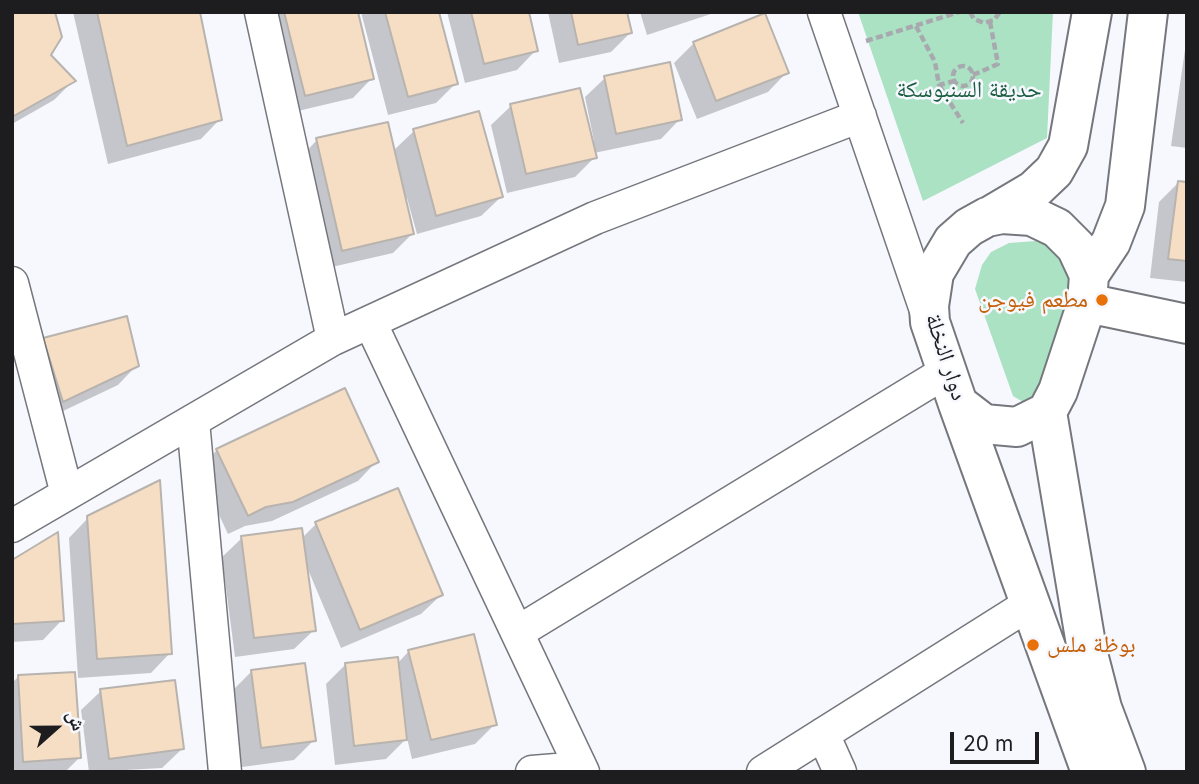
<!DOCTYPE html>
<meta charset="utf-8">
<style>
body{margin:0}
#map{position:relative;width:1199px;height:784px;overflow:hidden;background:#f6f8fe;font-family:Inter,"Noto Naskh Arabic",sans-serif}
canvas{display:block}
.frame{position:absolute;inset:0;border:14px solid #1d1d20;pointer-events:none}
.north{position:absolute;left:21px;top:693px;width:70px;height:70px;-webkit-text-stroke:5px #f6f8fe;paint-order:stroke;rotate:69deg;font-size:19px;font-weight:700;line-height:28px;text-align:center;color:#1d1d20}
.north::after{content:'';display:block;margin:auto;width:24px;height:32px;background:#1d1d20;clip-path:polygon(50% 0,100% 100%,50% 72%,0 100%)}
.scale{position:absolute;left:950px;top:732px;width:89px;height:32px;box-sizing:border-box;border:4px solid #1d1d20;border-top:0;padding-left:9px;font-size:21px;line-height:24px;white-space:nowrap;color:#1d1d20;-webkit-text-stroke:5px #f6f8fe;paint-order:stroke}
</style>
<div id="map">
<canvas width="1199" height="784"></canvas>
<div class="frame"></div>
<div class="north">ش</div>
<div class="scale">20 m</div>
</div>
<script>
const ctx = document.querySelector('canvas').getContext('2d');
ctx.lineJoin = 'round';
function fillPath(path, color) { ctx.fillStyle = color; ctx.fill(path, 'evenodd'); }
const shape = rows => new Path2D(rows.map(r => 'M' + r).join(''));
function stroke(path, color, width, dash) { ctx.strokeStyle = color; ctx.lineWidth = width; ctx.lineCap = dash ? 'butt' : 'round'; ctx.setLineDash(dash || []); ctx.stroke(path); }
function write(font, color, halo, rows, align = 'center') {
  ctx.font = font + ' Inter,"Noto Naskh Arabic",sans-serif'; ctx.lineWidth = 5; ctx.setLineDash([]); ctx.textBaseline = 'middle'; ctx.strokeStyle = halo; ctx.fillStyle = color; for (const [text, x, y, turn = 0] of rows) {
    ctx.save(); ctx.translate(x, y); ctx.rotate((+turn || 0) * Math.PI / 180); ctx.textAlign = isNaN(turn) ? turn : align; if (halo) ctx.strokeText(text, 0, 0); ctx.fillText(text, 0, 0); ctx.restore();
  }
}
fillPath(shape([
 [858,12,1053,12,1047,138,923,201],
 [1036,241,1050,246,1066,258,1075,299,1045,405,1030,406,1013,396,975,289,982,265,991,252,1009,243]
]), '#aae2c3');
fillPath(shape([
 [12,12,73,81,54,100,12,124],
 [73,12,199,12,220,119,201,139,108,164],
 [260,12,356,12,372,78,353,98,285,114],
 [361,12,437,12,456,83,436,103,388,115],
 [447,12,527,12,536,50,517,70,465,83],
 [548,12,626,12,630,33,611,52,559,63],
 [640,12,717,12,647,35],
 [1187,36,1187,148,1171,146],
 [694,43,787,72,768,92,697,119,674,63],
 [605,78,680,119,661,139,594,153,595,157,575,177,507,193,491,125,511,106,594,141,585,97],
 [414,131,501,197,481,216,417,234,407,198,404,198,412,234,393,253,323,269,298,160,317,140,393,151],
 [1178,183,1187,184,1187,282,1150,278,1159,202],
 [126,319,137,365,118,385,44,420,24,359,44,340],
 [217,450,377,461,358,481,272,521,245,526,228,534,198,470],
 [88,518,170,653,151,673,78,678,69,538],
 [316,524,441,595,421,614,341,648,307,567,314,630,294,649,235,657,222,557,242,538,302,538],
 [12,562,62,620,43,640,12,642],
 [409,651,495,724,475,744,412,759,407,738,386,759,335,765,326,684,345,665,397,664],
 [251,672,314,740,294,760,242,767,232,691],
 [18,677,79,758,65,772,12,772,12,683],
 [101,691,182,749,162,768,89,772,81,710]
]), '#0003');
const building = shape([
 [12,12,55,12,62,37,51,55,76,81,12,117,12,12],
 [97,12,200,12,222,120,127,146,97,12],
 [284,12,358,12,374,79,305,96,284,12],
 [385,12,439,12,458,84,408,97,385,12],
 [471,12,529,12,538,51,484,64,471,12],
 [571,12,627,12,632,33,578,45,571,12],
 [765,13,789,73,716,101,693,42,765,13],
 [670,62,682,120,616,134,604,76,670,62],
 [580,88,597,158,526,174,510,104,580,88],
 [479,111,503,197,436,216,413,129,479,111],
 [388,122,414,234,342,251,316,138,388,122],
 [1178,181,1187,182,1187,261,1168,259,1178,181],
 [127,316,139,366,63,402,43,338,127,316],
 [345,388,379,462,293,502,266,507,248,516,216,449,345,388],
 [160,480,172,654,97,659,87,516,160,480],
 [398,488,443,595,360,630,315,522,398,488],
 [302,528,316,631,254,638,241,536,302,528],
 [58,532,64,621,12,624,12,560,58,532],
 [474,634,497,725,431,740,408,650,474,634],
 [398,657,407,740,354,746,345,663,398,657],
 [305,663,316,741,261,748,251,670,305,663],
 [75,672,81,758,23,762,18,675,75,672],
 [175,680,184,749,109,759,100,689,175,680]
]);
fillPath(building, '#f6dec4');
stroke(building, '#b8b3ae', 2);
const street = shape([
 [261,12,333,339],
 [824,12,928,316],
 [12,283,67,494],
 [370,322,583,772],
 [193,421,225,772],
 [12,526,333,339,595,218,860,116],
 [518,632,947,371],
 [823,734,840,772],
 [532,772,581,768],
 [763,772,1031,603]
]);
const secondary = shape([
 [1002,214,1032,216,1057,228,1076,247,1089,275,1087,303,1058,391,1047,412,1017,427,984,424,958,404,930,322,929,306,934,273,953,241,969,227,987,217,1002,214],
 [990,216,1034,190,1054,171,1068,146,1092,12],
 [1089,275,1111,242,1125,206,1148,12],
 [1087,303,1187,324],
 [958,404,1091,772],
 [1047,412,1087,650,1102,708,1126,772]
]);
stroke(street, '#75777d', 35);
stroke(secondary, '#75777d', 42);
stroke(shape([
 [970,12,974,19,984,23,994,20,1000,12],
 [916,26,935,62,939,85,954,81],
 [866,41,959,12],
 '953 76a10 10 0 1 1 20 0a10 10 0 1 1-20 0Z',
 [973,75,998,64,990,22],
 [939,85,963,123]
]), '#a8a9ae', 4.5, [7, 3.5]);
stroke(street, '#fff', 32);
stroke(secondary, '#fff', 38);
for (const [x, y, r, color] of [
 [1102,300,7,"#e8710a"],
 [1033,645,7,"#e8710a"]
]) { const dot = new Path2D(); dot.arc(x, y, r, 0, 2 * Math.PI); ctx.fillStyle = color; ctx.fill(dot); stroke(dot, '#f6f8fe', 2.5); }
write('23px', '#1b5e40', '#f6f8fe', [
 ["حديقة السنبوسكة",969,90]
]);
write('23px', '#c56008', '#f6f8fe', [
 ["مطعم فيوجن",1088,300],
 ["بوظة ملس",1047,645,"left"]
], 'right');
write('23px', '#1d1d20', '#f6f8fe', [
 ["دوار النخلة",946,357,72]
]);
</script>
